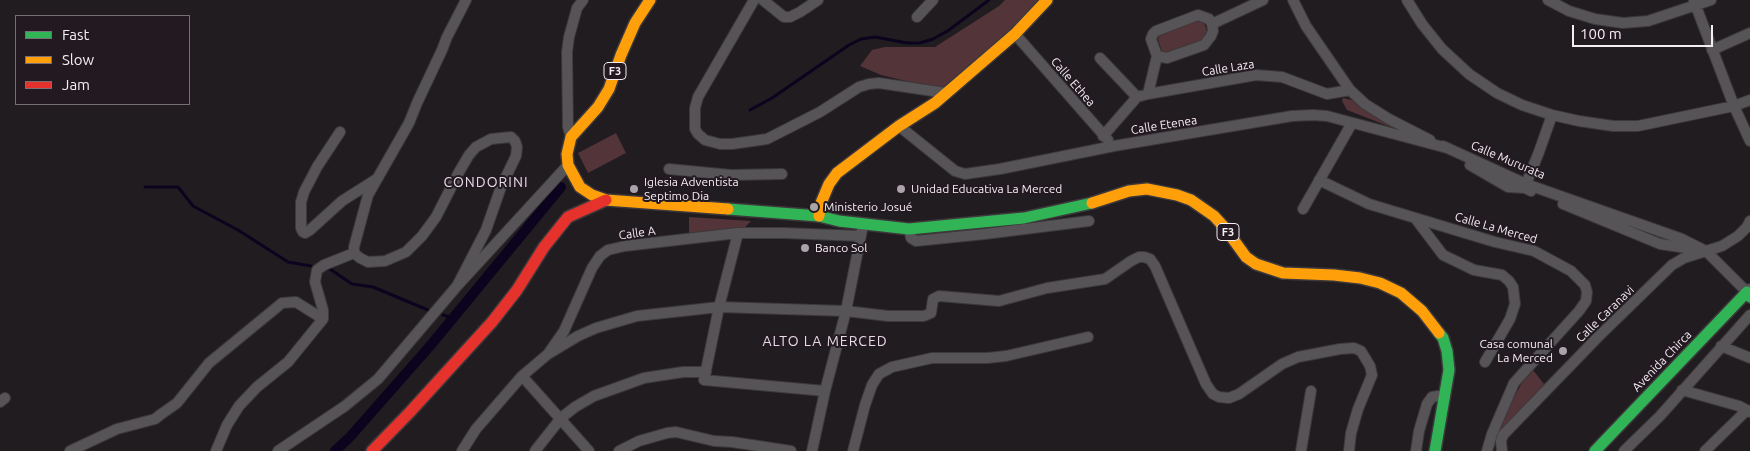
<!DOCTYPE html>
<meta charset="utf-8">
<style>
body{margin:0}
#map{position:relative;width:1750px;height:451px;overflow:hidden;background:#211c20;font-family:Ubuntu,sans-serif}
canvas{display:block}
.legend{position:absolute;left:15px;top:15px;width:175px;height:90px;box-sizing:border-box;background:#231a21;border:1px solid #776f75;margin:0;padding:6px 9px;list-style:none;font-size:15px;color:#f4eef3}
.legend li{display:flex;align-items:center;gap:10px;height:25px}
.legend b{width:25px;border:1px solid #776f75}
.scale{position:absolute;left:1572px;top:25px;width:141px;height:22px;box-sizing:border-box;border:2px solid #f4eef3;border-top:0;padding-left:6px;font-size:15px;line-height:18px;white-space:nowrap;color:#f4eef3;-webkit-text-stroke:4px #231a21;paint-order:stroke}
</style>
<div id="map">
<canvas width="1750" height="451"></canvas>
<ul class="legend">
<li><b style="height:6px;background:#30b455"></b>Fast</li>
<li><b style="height:6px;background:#ff9f0a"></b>Slow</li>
<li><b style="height:6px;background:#e5322d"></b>Jam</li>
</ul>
<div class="scale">100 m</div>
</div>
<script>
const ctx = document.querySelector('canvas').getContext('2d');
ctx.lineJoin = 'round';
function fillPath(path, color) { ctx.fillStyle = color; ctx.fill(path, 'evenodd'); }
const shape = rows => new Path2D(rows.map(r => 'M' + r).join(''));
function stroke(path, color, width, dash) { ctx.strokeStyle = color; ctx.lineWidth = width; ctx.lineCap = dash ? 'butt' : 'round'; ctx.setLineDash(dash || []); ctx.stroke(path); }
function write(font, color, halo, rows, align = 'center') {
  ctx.font = font + ' Ubuntu,sans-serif'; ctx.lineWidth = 4; ctx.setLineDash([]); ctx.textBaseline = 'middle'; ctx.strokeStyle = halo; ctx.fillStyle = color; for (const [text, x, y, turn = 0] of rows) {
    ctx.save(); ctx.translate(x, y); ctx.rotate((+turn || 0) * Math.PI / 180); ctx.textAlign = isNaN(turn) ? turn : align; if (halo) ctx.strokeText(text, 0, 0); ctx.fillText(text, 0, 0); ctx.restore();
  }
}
fillPath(shape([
 [1005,0,1042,0,1016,27,944,87,910,82,881,75,860,66,872,50,885,47,935,47,999,6],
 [1196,20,1203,20,1208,34,1205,39,1167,54,1162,52,1158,39,1160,34],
 [1343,98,1352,100,1406,133,1347,110,1342,101],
 [616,133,626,153,588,173,578,153],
 [689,217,751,221,743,229,689,234],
 [1533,370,1544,384,1494,444,1495,436,1508,408,1523,381]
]), '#523439');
stroke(shape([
 [750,110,772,98,849,45,861,39,875,37,907,43,920,43,933,39,949,30,989,0],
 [145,187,178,187,193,206,238,230,288,262,311,266],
 [330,269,352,284,373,287,428,310],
 [443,315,453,318]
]), '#0c041e', 3);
stroke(shape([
 [335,451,349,438,430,346,561,187]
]), '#0c041e', 10);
const street = shape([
 [754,0,698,97,695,108,695,129,698,134,705,140,720,144,732,144,767,139,820,112,859,87,869,84,879,83,946,93],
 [763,0,784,17,790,17,800,12,818,0],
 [1293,0,1306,26,1350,90,1365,104,1389,119,1430,140],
 [1407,0,1422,24,1442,49,1469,74,1497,93,1522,105,1552,115,1579,121,1613,126,1638,126,1734,106,1750,100],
 [1548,0,1569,11,1595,19,1623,23,1648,21,1711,0],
 [1694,1,1734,106,1750,141],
 [917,17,933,0],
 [1212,24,1263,0],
 [1015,34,1108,140],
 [1712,50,1750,33],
 [1100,58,1137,97],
 [1148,94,1157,56,1151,39,1153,34,1156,31,1198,15,1209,19,1212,24,1213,31,1211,36,1204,45,1167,58,1157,56],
 [899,126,955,171,965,174,1000,169,1114,146,1292,116,1313,115,1327,116,1447,148],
 [340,132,317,167,304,192,301,202,301,228,303,232,305,233,310,230,342,201,375,180],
 [1103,136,1137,97,1148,94,1256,75,1282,77,1327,94,1350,90],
 [571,137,568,127,567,52,569,37,577,8,583,0],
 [1443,146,1526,184,1682,239,1706,251,1747,292,1750,289],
 [1470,165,1508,187,1525,188,1531,191],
 [669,169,731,175,782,174],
 [1319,180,1369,204,1495,242,1534,251,1571,271,1585,285,1587,292,1586,301,1579,311,1514,383,1492,434,1487,451],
 [1526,184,1539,152,1552,115],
 [1563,204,1660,244,1693,249],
 [1303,209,1352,123],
 [1415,218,1443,255,1474,270,1502,275,1509,281,1513,287,1515,304,1510,319,1485,362],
 [909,229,911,238,916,241,985,234,1089,221],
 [738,233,719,307,704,380,825,391],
 [457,286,486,230,501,187,516,156,517,147,515,141,511,137,491,139,476,147,469,155,459,172,436,217,422,236,406,252,385,261,368,262,360,258,354,253,354,247,368,195,409,123,417,103,442,50,447,37,466,0],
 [1721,346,1750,358],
 [548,354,578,336,596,328,637,316,719,307,846,311,888,316,924,316,931,313,933,299,939,296,999,301,1047,288,1105,279,1131,261,1139,257,1144,257,1150,259,1155,266,1206,384,1213,394,1219,397,1229,398,1239,394,1282,364,1298,357,1340,349,1354,348,1361,351,1370,366,1372,375,1358,409,1351,433,1349,451],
 [522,376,589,451],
 [1682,390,1739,406,1750,412],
 [0,402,5,398],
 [70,451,117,429,155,419,160,415,177,403,209,363,282,303,296,302,323,319],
 [216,451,227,425,239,406,257,387,288,362,323,319,323,310,315,282,317,270,324,265,354,253],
 [278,451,345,406,378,379,457,286,568,165],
 [462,451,476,429,522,376,548,354,564,331,592,268,600,256,608,250,625,246,738,233,784,233,861,236],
 [535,451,561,418,575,407,594,396,644,378,683,372,706,372],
 [619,451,639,441,667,433,676,432,714,441,732,442,791,451],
 [812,451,825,391,846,311,862,230],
 [853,451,865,405,872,385,879,374,892,367,932,358,987,358,1006,356,1088,337],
 [1301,451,1311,391],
 [1416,451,1419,431,1427,404,1432,397,1438,396,1445,397],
 [1502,451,1501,441,1503,435,1598,337,1672,265,1684,258,1722,246,1738,236,1747,227,1750,221],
 [1624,451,1660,416,1750,315],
 [1705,451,1747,410]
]);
const fast = shape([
 [728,209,819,216,839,221,909,229,1024,218,1092,203],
 [1435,451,1449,370,1447,351,1443,338,1439,333],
 [1595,451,1747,292,1750,297]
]);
const slow = shape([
 [650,0,635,23,621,55,609,89,598,107,571,137,567,154,568,165,580,187,592,195,606,200,728,209],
 [1092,203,1129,191,1147,189,1177,195,1191,200,1214,216,1225,228,1246,257,1256,264,1283,273,1334,275,1360,278,1380,283,1401,293,1422,311,1439,333],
 [819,216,821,203,829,184,837,173,899,126,935,103,1015,34,1047,0]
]);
const jam = shape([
 [372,451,410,412,492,322,517,290,544,247,568,217,606,200]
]);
stroke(street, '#3c383b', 12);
stroke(fast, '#3c383b', 14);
stroke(slow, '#3c383b', 14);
stroke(jam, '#3c383b', 14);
stroke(street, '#575457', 10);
stroke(fast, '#30b455', 11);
stroke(slow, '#ff9f0a', 11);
stroke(jam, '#e5322d', 11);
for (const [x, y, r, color] of [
 [634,189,5,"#aaa4a9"],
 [901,189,5,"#aaa4a9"],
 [814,207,5,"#aaa4a9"],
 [805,248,5,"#aaa4a9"],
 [1563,351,5,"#aaa4a9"]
]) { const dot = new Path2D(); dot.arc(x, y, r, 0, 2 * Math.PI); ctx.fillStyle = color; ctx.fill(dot); stroke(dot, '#231a21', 2); }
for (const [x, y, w] of [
 [615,71,22],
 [1228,232,22]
]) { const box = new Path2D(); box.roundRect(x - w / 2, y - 8.5, w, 17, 4); ctx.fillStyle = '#231a21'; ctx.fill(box); stroke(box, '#f4eef3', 1); }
write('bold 11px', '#f4eef3', null, [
 ["F3",615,71],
 ["F3",1228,232]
]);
write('12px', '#f4eef3', '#231a21', [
 ["Calle Laza",1228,68,-9],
 ["Calle Ethea",1073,82,49],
 ["Calle Etenea",1164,125,-9],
 ["Calle Mururata",1508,160,23],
 ["Calle La Merced",1496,228,16],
 ["Calle A",637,233,-8],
 ["Calle Caranavi",1605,314,-44],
 ["Avenida Chirca",1662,361,-46]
]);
write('12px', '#f4eef3', '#231a21', [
 ["Iglesia Adventista",644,182],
 ["Septimo Dia",644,196],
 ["Unidad Educativa La Merced",911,189],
 ["Ministerio Josué",824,207],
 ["Banco Sol",815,248],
 ["Casa comunal",1553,344,"right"],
 ["La Merced",1553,358,"right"]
], 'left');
ctx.letterSpacing = '1px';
write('14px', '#e7dbe5', '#231a21', [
 ["CONDORINI",486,182],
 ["ALTO LA MERCED",825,341]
]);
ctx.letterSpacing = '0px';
</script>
